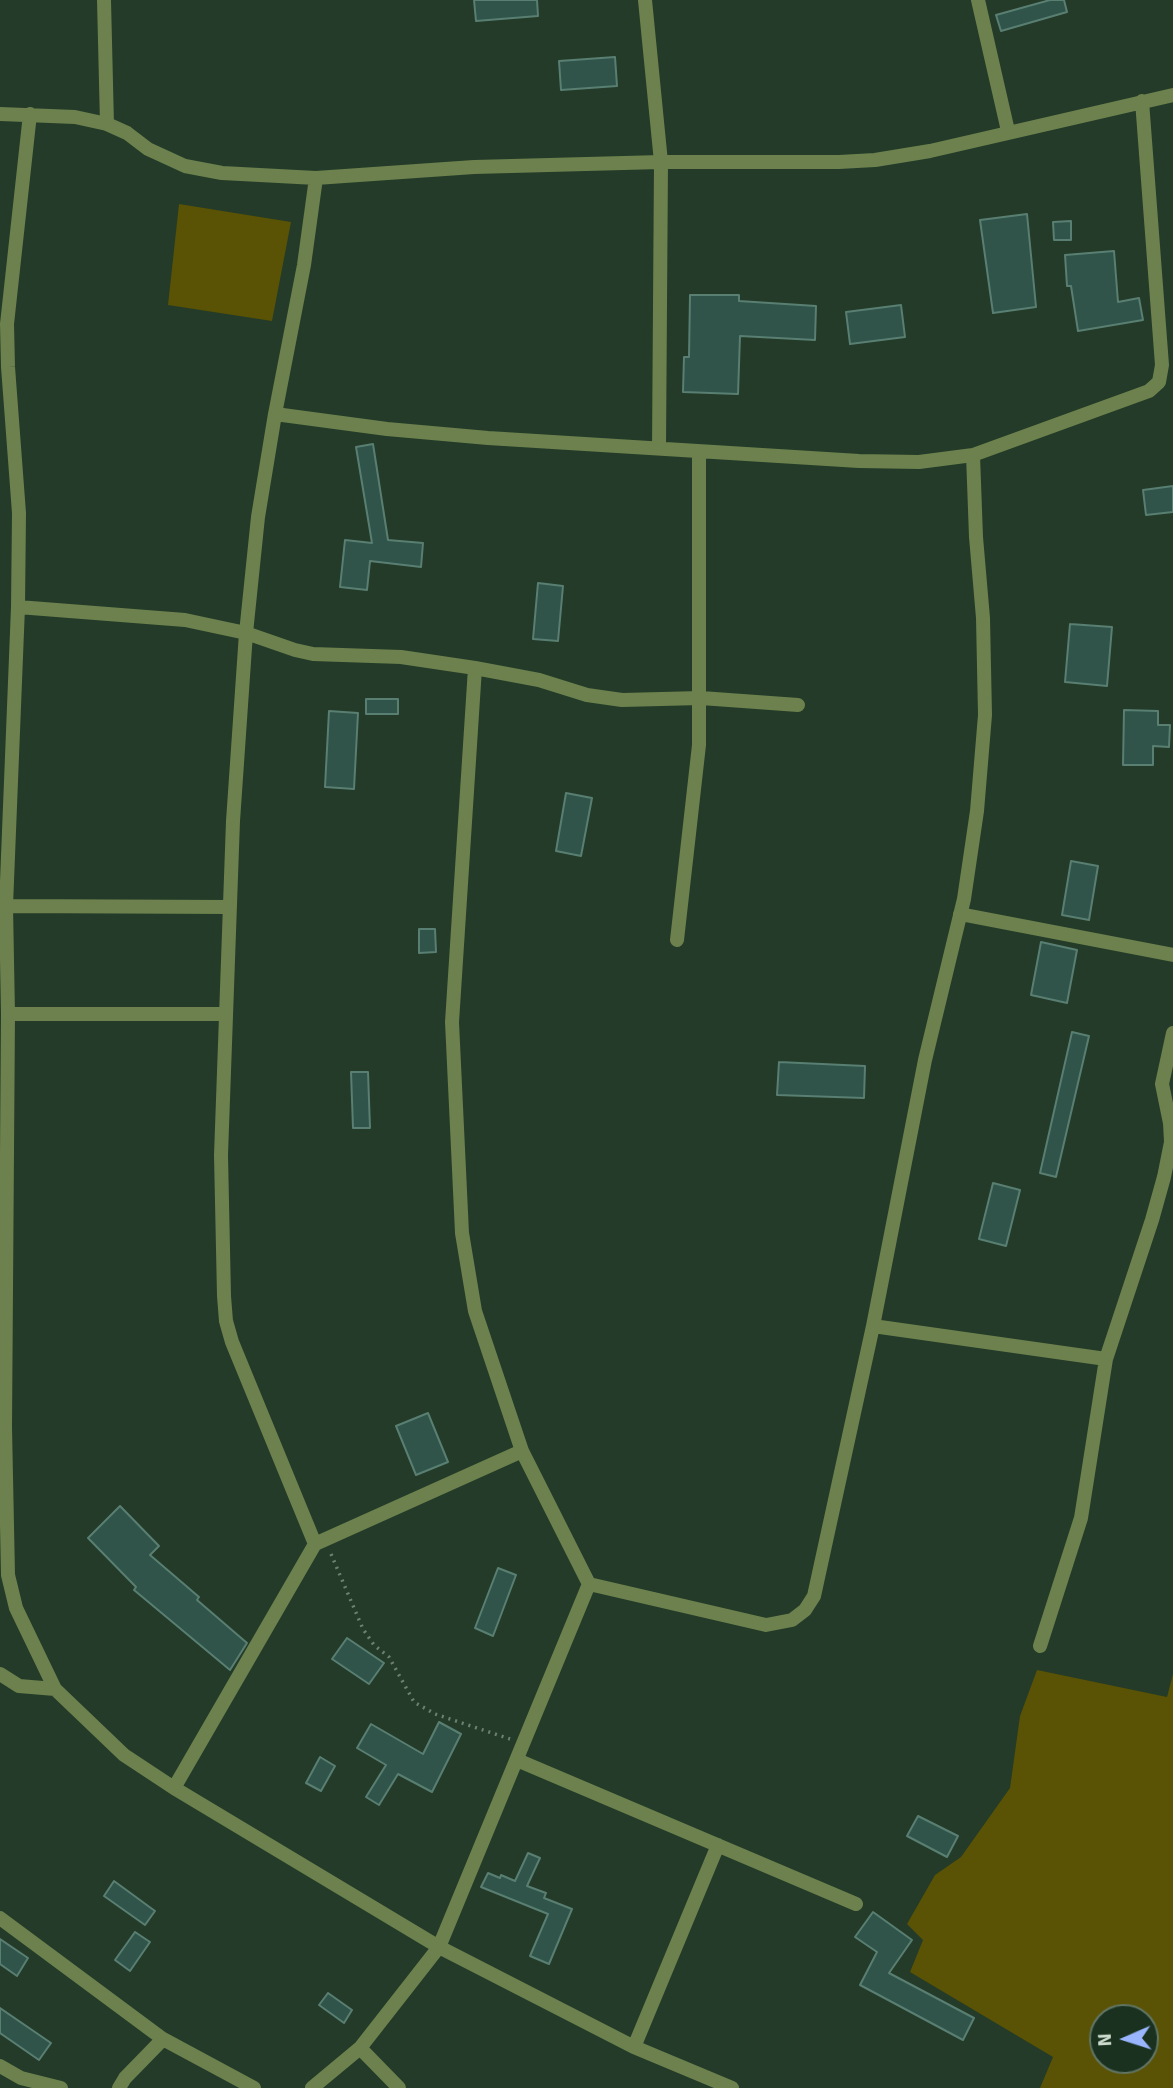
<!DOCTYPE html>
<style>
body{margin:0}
#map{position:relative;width:1173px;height:2088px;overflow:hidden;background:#233b28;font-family:Signika,sans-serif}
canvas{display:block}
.north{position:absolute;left:1089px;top:2004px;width:70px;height:70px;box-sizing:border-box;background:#19311e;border:2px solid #617565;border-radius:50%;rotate:267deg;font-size:19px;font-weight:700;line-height:28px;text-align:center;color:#cddbcf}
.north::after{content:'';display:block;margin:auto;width:24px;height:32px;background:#99b5fd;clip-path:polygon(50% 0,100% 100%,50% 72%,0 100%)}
</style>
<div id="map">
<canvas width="1173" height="2088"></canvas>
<div class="north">N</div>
</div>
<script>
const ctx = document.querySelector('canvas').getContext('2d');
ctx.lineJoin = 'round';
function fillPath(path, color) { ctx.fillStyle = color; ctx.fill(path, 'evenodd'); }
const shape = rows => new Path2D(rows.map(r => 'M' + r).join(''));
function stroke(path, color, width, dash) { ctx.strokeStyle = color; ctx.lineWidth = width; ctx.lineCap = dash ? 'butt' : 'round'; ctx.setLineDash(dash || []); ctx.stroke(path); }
fillPath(shape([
 [179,204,291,222,272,321,168,305],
 [1037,1670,1167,1697,1173,1674,1173,2088,1040,2088,1053,2057,910,1972,923,1940,907,1924,935,1875,961,1857,1010,1788,1020,1716],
 [1145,2018,1145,2060,1103,2060,1103,2018]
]), '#5a5204');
const building = shape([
 [474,0,537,0,538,16,476,21,474,0],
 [1050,0,1064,0,1067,12,1001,31,996,15,1050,0],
 [615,57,617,86,561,90,559,61,615,57],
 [1027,214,1036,307,993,313,980,220,1027,214],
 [1071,221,1071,240,1054,240,1053,222,1071,221],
 [1114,251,1118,302,1139,298,1143,320,1078,331,1071,286,1067,286,1065,255,1114,251],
 [690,295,739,295,739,301,816,306,815,340,740,336,738,394,683,392,684,357,689,357,690,295],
 [901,305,905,337,850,344,846,312,901,305],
 [373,444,388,540,423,543,421,567,370,561,367,590,340,587,345,540,372,543,356,447,373,444],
 [1173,486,1173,512,1146,515,1143,490,1173,486],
 [538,583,563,586,558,641,533,639,538,583],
 [1070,624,1112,627,1107,686,1065,682,1070,624],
 [366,699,398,699,398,714,366,714,366,699],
 [1124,710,1158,711,1158,725,1170,725,1169,747,1153,746,1153,765,1123,765,1124,710],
 [329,711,358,713,354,789,325,787,329,711],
 [566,793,592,798,581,856,556,851,566,793],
 [1071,861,1098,866,1089,920,1062,915,1071,861],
 [419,929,435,929,436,952,419,953,419,929],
 [1041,942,1077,950,1067,1003,1031,995,1041,942],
 [1072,1032,1089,1036,1056,1177,1040,1173,1072,1032],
 [779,1062,865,1066,864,1098,777,1095,779,1062],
 [351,1072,368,1072,370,1128,353,1128,351,1072],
 [993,1183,1020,1190,1006,1246,979,1239,993,1183],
 [428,1413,448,1462,416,1475,396,1426,428,1413],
 [120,1506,159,1546,150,1555,199,1597,197,1600,247,1643,230,1670,134,1590,136,1587,88,1538,120,1506],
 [498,1568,516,1575,493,1636,475,1628,498,1568],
 [347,1638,384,1663,369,1684,332,1659,347,1638],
 [439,1722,461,1734,432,1792,398,1774,379,1805,366,1797,386,1765,357,1748,371,1724,423,1754,439,1722],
 [320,1757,335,1766,321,1791,306,1783,320,1757],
 [918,1816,958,1836,947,1857,907,1836,918,1816],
 [528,1853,540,1858,527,1886,546,1893,544,1898,572,1909,549,1964,530,1956,548,1914,481,1887,488,1873,500,1878,501,1875,515,1881,528,1853],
 [114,1881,155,1911,145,1925,104,1896,114,1881],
 [873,1912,912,1940,889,1973,974,2018,963,2040,860,1985,877,1952,855,1937,873,1912],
 [135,1932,150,1942,130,1971,115,1960,135,1932],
 [0,1939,28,1958,17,1976,0,1964,0,1939],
 [328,1993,352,2010,344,2023,319,2005,328,1993],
 [0,2008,51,2043,39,2060,0,2033,0,2008]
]);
fillPath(building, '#305449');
stroke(building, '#597e72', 2);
stroke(shape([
 [331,1554,363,1629,374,1645,389,1657,414,1702,435,1714,510,1739]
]), '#6e8171', 3.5, [2, 5]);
stroke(shape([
 [104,0,107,124,127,133,148,149,185,166,222,173,316,178,474,167,661,162,839,162,875,160,930,151,1173,95],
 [645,0,661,162,659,448],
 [978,0,1008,131],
 [0,114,75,117,107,124],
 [30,114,7,324,8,367,19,513,18,607,6,906,8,1014,5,1427,8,1575,16,1608,55,1689,124,1755,174,1788,439,1947,634,2047,732,2088],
 [275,414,387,429,488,438,859,461,919,462,973,455,1149,391,1159,382,1162,365,1142,101],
 [18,607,185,620,246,633,295,650,313,654,401,657,475,668,539,680,587,695,622,700,701,698,798,705],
 [475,668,452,1022,462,1233,475,1311,522,1451,589,1584,766,1625,792,1620,805,1610,814,1596,873,1326,925,1060,964,899,977,811,985,715,983,618,976,537,973,455],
 [6,906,229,907],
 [960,914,1173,955],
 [677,940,699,745,699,452],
 [8,1014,224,1014],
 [873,1326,1106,1359],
 [315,1544,232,1342,226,1321,224,1296,221,1155,233,821,246,633,258,517,275,414,304,265,316,178],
 [1040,1646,1081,1518,1106,1359,1152,1220,1164,1177,1171,1142,1170,1123,1162,1084,1173,1033],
 [0,1674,19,1686,55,1689],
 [517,1760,856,1904],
 [174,1788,315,1544,522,1451],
 [0,1918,163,2039,254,2088],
 [634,2047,718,1845],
 [360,2048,399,2088],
 [0,2066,21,2078,61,2088],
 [119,2088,125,2078,163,2039],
 [312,2088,360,2048,439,1947,589,1584]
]), '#6c814d', 14);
</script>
